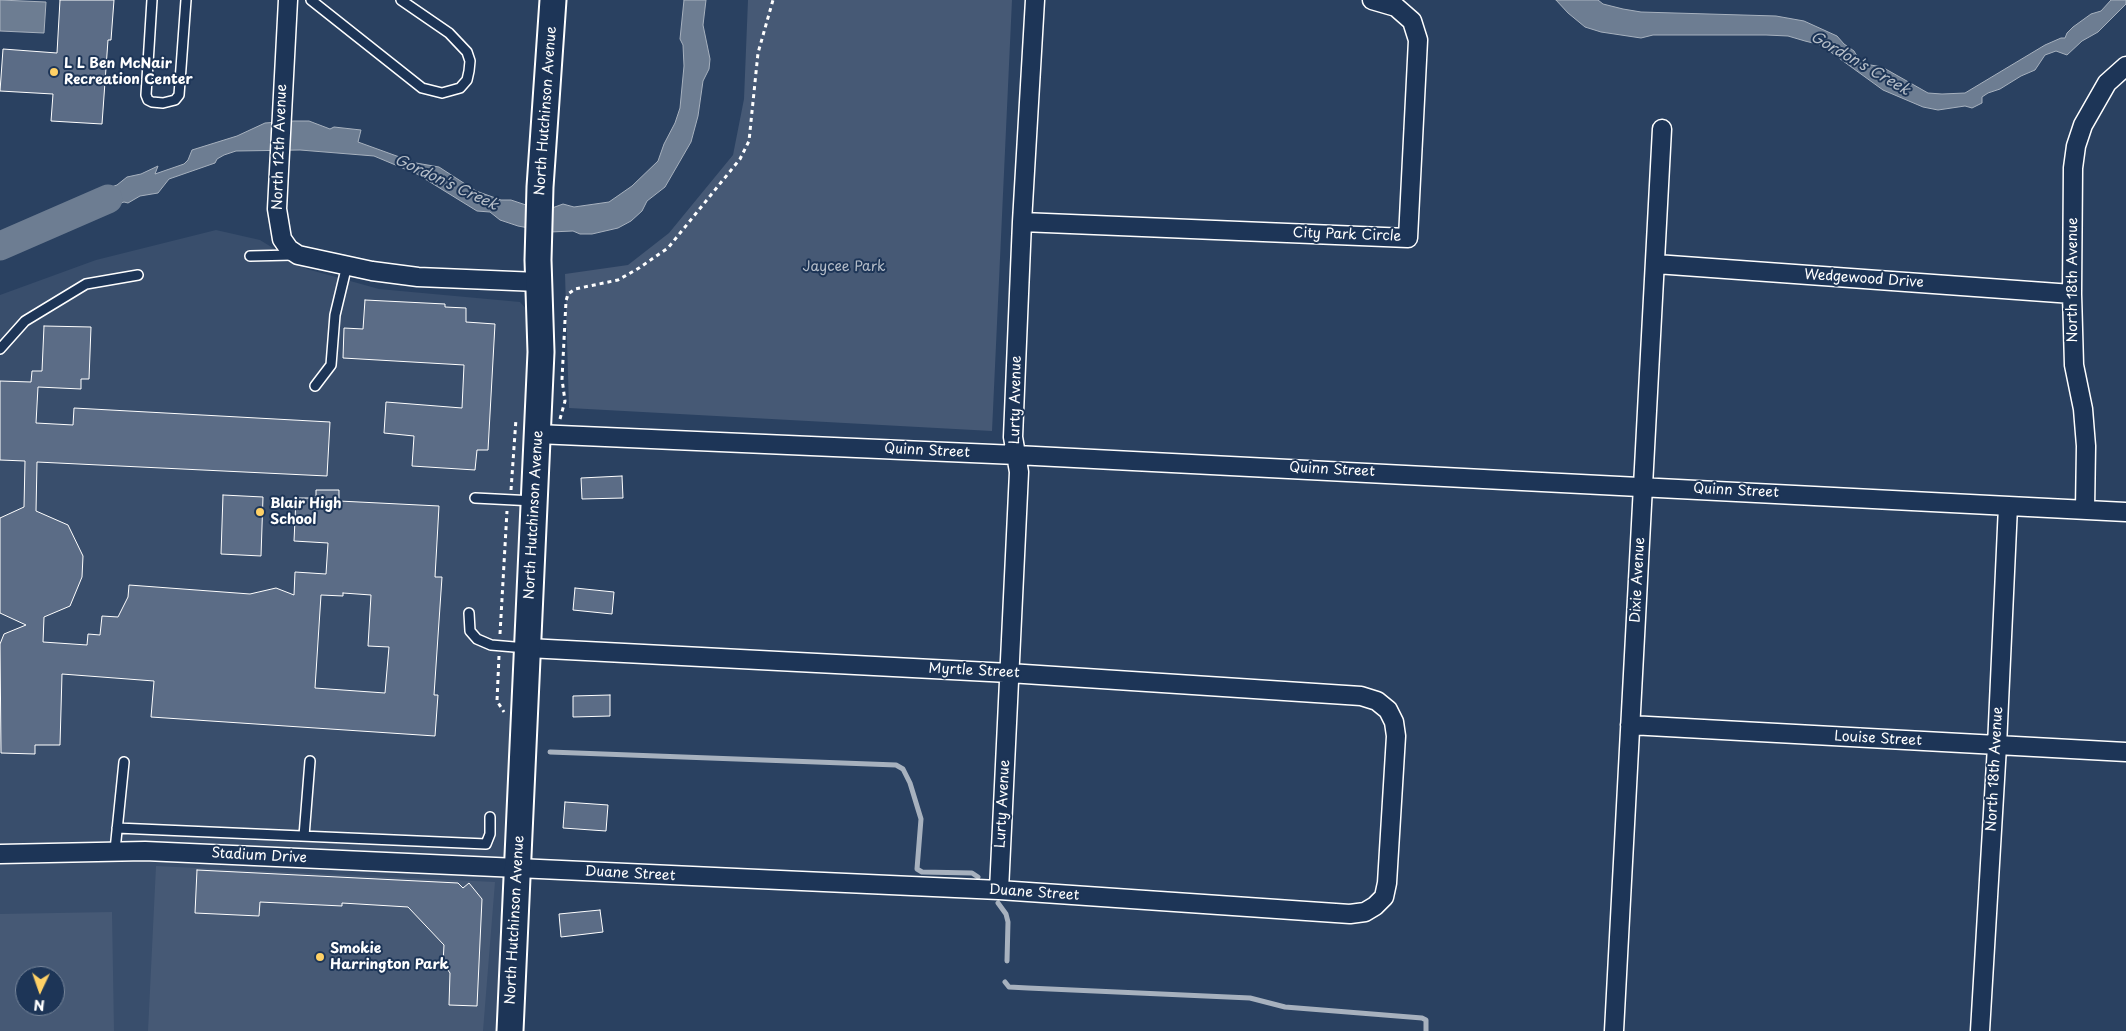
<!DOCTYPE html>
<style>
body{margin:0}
#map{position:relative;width:2126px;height:1031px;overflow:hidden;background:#2a4161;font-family:"Playpen Sans",sans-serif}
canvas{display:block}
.north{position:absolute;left:15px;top:966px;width:50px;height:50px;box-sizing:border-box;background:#1d3557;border:1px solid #77869a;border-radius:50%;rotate:183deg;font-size:14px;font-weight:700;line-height:20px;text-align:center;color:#fff}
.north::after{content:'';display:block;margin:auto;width:18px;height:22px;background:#ffd166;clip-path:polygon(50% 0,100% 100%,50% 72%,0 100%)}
</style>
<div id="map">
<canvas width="2126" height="1031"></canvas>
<div class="north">N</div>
</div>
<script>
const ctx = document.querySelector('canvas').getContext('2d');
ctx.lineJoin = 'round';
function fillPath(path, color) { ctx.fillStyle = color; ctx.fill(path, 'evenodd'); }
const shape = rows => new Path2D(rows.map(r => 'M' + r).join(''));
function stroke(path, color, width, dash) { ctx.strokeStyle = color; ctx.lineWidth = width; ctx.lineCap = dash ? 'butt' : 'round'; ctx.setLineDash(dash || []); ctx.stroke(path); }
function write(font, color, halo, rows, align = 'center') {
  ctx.font = font + ' "Playpen Sans",sans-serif'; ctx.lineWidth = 4; ctx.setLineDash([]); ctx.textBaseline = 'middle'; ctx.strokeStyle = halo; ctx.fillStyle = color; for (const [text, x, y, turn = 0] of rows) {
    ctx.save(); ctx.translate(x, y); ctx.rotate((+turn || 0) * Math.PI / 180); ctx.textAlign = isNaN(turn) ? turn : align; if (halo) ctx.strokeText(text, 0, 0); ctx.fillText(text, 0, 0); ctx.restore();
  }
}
fillPath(shape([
 [216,230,260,240,307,269,379,289,520,302,529,312,510,712,506,848,495,1031,0,1031,0,295,96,260],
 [25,976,55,976,55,1006,25,1006]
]), '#394e6c');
fillPath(shape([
 [748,0,1012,0,992,431,569,408,565,274,628,265,669,233,733,155,744,99],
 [156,866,495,882,483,1031,148,1031],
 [112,912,114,1031,0,1031,0,914],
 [25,976,55,976,55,1006,25,1006]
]), '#465975');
const water = shape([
 [0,0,46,2,44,33,0,31,0,0],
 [684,0,706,0,703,25,710,59,709,69,703,81,698,116,691,142,665,187,647,201,642,211,631,221,618,228,592,234,580,234,573,231,550,232,518,226,500,220,490,212,477,211,417,174,374,156,300,150,236,151,224,155,217,159,215,163,169,179,158,193,140,196,128,203,124,202,88,215,72,215,74,200,87,194,95,193,117,185,127,177,141,174,158,166,155,174,184,164,188,160,192,150,237,136,265,123,294,121,309,121,330,129,334,127,361,130,358,142,416,163,439,167,476,191,501,200,511,200,526,205,552,208,563,204,574,207,609,202,632,186,658,161,664,144,675,123,680,108,684,66,683,45,680,39,684,0],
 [1556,0,1598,0,1603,4,1623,9,1641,12,1776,16,1804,21,1837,36,1844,44,1854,51,1858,58,1865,64,1882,67,1928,93,1942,94,1965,93,2045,45,2061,38,2065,38,2067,33,2073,27,2091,14,2101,11,2111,0,2126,0,2126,4,2098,32,2082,41,2067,55,2056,51,2045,55,2035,70,2021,76,2000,89,1988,93,1982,97,1982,103,1972,108,1965,106,1938,110,1923,107,1883,90,1821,45,1805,41,1788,36,1766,35,1653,35,1641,38,1601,32,1585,27,1568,13,1556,0]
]);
fillPath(water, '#6d7d92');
stroke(water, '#a7b1be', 1);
stroke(shape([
 [550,752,896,765,903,769,910,783,921,819,917,869,922,872,972,873,978,877],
 [998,903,1006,914,1008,922,1007,961],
 [1005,982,1009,987,1028,988,1250,998,1285,1007,1422,1018,1426,1020,1426,1031]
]), '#a7b1be', 5);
stroke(shape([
 [0,246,108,199]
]), '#6d7d92', 29);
const building = shape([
 [60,0,114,0,111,40,108,40,102,124,51,121,53,94,0,91,3,49,57,53,60,0],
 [365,300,445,304,445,307,466,308,466,322,495,324,488,450,477,450,475,470,412,466,414,436,384,433,386,402,462,408,464,365,343,358,344,328,363,329,365,300],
 [44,326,91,327,89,379,81,379,81,389,38,387,36,423,73,425,74,408,330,422,327,476,37,462,36,511,68,525,83,556,82,577,70,606,44,617,43,642,87,645,88,634,100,635,102,616,118,617,128,597,129,585,250,594,276,588,294,595,295,572,326,574,328,543,294,541,296,498,316,498,316,490,339,490,339,501,439,506,435,577,442,577,434,695,438,695,435,736,151,717,154,681,62,674,60,745,35,745,35,754,1,753,0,644,4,634,26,625,0,613,0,518,24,507,25,461,0,460,0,381,31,382,32,371,42,371,44,326],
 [343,593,371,595,368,646,389,647,385,693,315,688,321,595,343,596,343,593],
 [622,476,623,498,582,499,581,478,622,476],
 [223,495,263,497,261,556,221,554,223,495],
 [575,588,614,592,612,614,573,610,575,588],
 [610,695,610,716,573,717,573,696,610,695],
 [565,802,608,805,606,831,563,828,565,802],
 [197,870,458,883,463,888,469,883,482,899,477,1006,449,1005,450,973,443,963,444,945,408,907,342,903,342,906,260,902,259,916,195,913,197,870],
 [600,910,603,932,561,937,559,914,600,910]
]);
fillPath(building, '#5b6c86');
stroke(building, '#fff', 1);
const lane = shape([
 [152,0,146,95,148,100,152,102,163,103,175,100,179,95,186,0],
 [311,0,422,88,442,93,460,88,467,80,469,71,470,61,467,52,449,33,401,0],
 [250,256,292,255],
 [0,349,25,321,86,284,138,275],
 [315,386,331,365,335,315,347,265],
 [475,498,534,501],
 [469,613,470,631,477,639,491,645,526,648],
 [117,828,486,844,490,834,490,817],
 [304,836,310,761],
 [115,850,124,762]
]);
const street = shape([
 [288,0,277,209,282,239,289,249,298,255,372,271,418,277,538,282],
 [1022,222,1408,238,1418,40,1412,21,1396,7,1372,0],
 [1656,264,2072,294],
 [537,434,1016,455,2126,512],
 [2085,510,2086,446,2083,409,2074,365,2072,294,2073,168,2076,146,2083,125,2107,83,2126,66],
 [1630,725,2126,752],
 [0,854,145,851,999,890,1350,914,1365,912,1375,906,1384,897,1387,883,1396,736,1394,722,1388,710,1377,701,1361,696,1009,673,528,648],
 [999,890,1019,472,1013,437,1022,222,1035,0],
 [1614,1031,1662,129],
 [1980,1031,1997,746,2008,506]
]);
const secondary = shape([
 [510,1031,541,352,538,260,540,187,553,0]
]);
stroke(lane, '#fff', 12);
stroke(street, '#fff', 21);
stroke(secondary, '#fff', 29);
stroke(shape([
 [560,419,565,401,562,379,566,301,568,294,575,289,618,280,639,268,668,248,740,159,749,141,758,53,773,0],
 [511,490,516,419],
 [500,634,507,511],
 [499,656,497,701,504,712]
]), '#fff', 3, [4, 4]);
stroke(lane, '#1d3557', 9);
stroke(street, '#1d3557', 18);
stroke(secondary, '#1d3557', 25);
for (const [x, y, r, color] of [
 [54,72,5,"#ffd166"],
 [260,512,5,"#ffd166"],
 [320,957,5,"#ffd166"]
]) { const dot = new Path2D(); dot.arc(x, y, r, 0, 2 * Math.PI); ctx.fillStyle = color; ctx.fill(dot); stroke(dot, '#1d3557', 2); }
write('bold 14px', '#fff', '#1d3557', [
 ["L L Ben McNair",64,64],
 ["Recreation Center",64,80],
 ["Blair High",270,504],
 ["School",270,520],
 ["Smokie",330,949],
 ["Harrington Park",330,965]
], 'left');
write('14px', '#fff', '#1d3557', [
 ["North Hutchinson Avenue",546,111,-86],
 ["North 12th Avenue",280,147,-88],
 ["City Park Circle",1347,235,2],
 ["Wedgewood Drive",1864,279,4],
 ["North 18th Avenue",2073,280,-90],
 ["Lurty Avenue",1016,400,-89],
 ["Quinn Street",927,451,3],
 ["Quinn Street",1332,470,3],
 ["Quinn Street",1736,491,3],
 ["North Hutchinson Avenue",534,515,-87],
 ["Dixie Avenue",1638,580,-87],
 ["Myrtle Street",974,671,3],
 ["Louise Street",1878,739,3],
 ["North 18th Avenue",1995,769,-87],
 ["Lurty Avenue",1003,804,-87],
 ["Stadium Drive",259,856,3],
 ["Duane Street",630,874,3],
 ["Duane Street",1034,893,4],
 ["North Hutchinson Avenue",515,920,-87]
]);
write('14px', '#b5bdc8', '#1d3557', [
 ["Jaycee Park",844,267]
]);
write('italic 15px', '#b6bec8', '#1d3557', [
 ["Gordon's Creek",1860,64,30],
 ["Gordon's Creek",446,183,25]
]);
</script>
